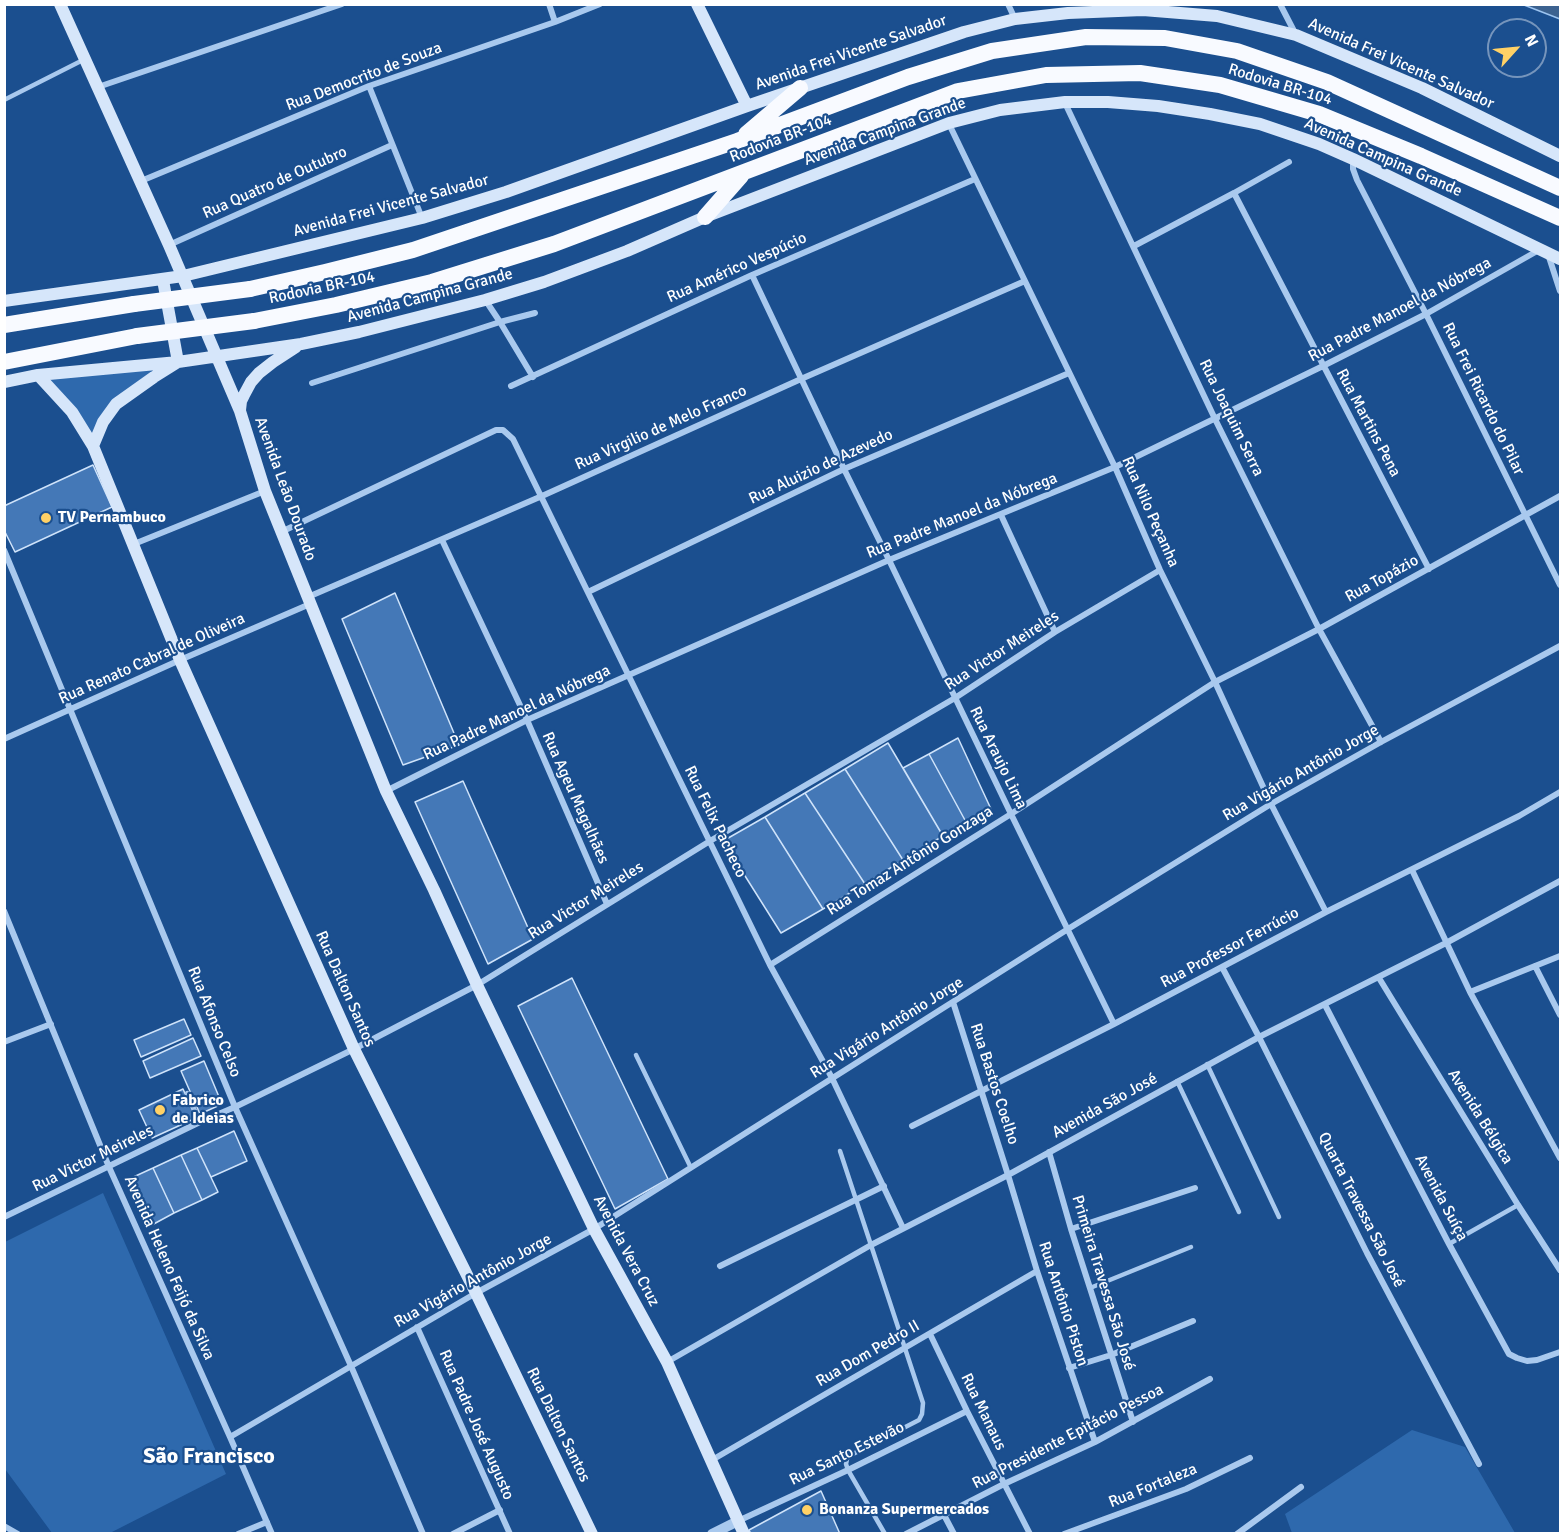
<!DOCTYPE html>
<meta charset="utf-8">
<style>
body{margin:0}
#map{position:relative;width:1565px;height:1538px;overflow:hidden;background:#1b4f8f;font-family:Signika,sans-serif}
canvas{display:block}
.frame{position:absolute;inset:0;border:6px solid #fff;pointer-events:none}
.north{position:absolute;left:1487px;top:18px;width:60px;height:60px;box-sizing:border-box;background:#1b4f8f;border:2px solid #7695bc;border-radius:50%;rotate:63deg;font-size:16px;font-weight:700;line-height:24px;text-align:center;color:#fff}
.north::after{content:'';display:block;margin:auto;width:21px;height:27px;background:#ffd166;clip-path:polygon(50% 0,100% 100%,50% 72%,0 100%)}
</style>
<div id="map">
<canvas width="1565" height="1538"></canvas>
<div class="frame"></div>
<div class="north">N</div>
</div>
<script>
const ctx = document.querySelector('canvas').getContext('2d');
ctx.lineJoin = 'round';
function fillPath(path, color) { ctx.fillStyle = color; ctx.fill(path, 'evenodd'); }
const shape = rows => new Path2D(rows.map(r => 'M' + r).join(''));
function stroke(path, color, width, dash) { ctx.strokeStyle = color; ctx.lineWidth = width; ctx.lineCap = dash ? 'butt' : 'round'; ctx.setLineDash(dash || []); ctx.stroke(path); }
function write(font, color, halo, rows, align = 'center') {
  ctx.font = font + ' Signika,sans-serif'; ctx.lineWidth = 4.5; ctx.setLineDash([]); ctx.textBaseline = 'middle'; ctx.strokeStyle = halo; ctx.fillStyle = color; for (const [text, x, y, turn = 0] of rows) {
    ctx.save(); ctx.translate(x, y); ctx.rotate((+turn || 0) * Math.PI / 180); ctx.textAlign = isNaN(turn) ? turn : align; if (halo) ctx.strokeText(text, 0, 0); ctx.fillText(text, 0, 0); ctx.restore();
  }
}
fillPath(shape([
 [164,365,127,392,93,440,44,378],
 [103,1193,226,1474,110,1533,52,1533,5,1469,5,1242],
 [1412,1430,1465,1447,1515,1533,1292,1533,1285,1514]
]), '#2e69ad');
const water = shape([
 [1523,5,1560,5,1560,19,1524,5,1523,5]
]);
fillPath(water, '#3c6290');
stroke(water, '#9cc4f0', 1.5);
const building = shape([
 [93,465,112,507,15,552,4,530,4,506,93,465],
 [395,593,459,745,403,765,342,619,395,593],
 [958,738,991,809,966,822,929,754,958,738],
 [888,743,943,836,903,860,845,769,888,743],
 [929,754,966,822,943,836,903,768,929,754],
 [845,769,903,860,865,884,805,793,845,769],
 [463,781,533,939,488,964,415,802,463,781],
 [805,793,865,884,823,909,765,817,805,793],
 [765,817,823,909,781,933,723,841,765,817],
 [572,978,668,1179,615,1209,518,1006,572,978],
 [184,1019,191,1035,141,1057,134,1040,184,1019],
 [193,1038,201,1056,150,1078,143,1061,193,1038],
 [204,1061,222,1104,200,1114,181,1071,204,1061],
 [183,1089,196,1118,152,1138,139,1110,183,1089],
 [234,1131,247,1161,211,1177,197,1148,234,1131],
 [197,1148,218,1192,202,1200,181,1155,197,1148],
 [181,1155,202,1200,174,1213,153,1168,181,1155],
 [153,1168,174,1213,150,1226,129,1179,153,1168],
 [821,1491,840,1534,751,1534,749,1530,821,1491]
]);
fillPath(building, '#4478b7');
stroke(building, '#cfe3fa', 1.5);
stroke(shape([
 [4,100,83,60],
 [636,1055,691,1168],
 [1207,1064,1279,1217],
 [1177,1081,1239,1212],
 [187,1093,200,1122],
 [840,1151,923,1403,922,1414,919,1420,851,1455,847,1459,846,1464,848,1470,885,1534],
 [1449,1244,1518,1205],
 [1090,1288,1191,1247]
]), '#a9c9ee', 4.5);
stroke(shape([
 [549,4,555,22],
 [1008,4,1015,19],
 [1280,4,1295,33],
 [369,86,422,218],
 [98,87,342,4],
 [1065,103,1215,419,1319,629,1381,742],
 [949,124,1115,467,1160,570,1215,682,1271,804,1326,912],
 [1353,159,1353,169,1357,180,1426,314,1560,585],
 [141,181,369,86,555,22,600,4],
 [1234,193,1429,569],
 [169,245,392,145],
 [1134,246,1234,193,1289,162],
 [1548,254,1560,291],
 [752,275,844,469,889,560,1011,814,1114,1024],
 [486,301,500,322,533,377],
 [312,383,500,322,535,313],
 [511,386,752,275,975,179],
 [1001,515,1055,632],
 [281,532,496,430,503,430,513,439,770,965,832,1078,903,1228],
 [442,540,527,720,607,904],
 [134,544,265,491],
 [4,550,235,1107,351,1366,423,1534],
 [588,592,844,469,1069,373],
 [308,597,542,496,801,379,1025,281],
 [4,739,180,660,310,604],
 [386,791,527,720,889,560,1115,467,1323,366,1426,314,1539,250],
 [1412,870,1470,992,1560,1158],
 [4,911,109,1167,230,1437,272,1534],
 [770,965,1011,814,1215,682,1319,629,1560,496],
 [1535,966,1560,1015],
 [1222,967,1259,1037,1367,1253,1479,1464],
 [1379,978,1518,1205,1560,1270],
 [1470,992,1560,956],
 [953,1002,1008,1175,1037,1271,1095,1442],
 [1325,1005,1449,1244,1509,1354,1517,1358,1527,1361,1537,1360,1560,1352],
 [4,1042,51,1024],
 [912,1126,1114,1024,1326,912,1519,816,1560,792],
 [1049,1152,1071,1229,1133,1422],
 [4,1217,200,1122,235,1107,354,1049,477,985,710,841,955,698,1055,632,1160,570],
 [1071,1229,1195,1188],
 [720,1266,884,1186],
 [417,1327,510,1534],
 [930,1334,967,1411,1030,1534],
 [667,1362,871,1245,1008,1175,1259,1037,1446,943,1560,881],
 [1069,1368,1111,1355,1193,1321],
 [230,1437,476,1293,594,1229,1068,929,1271,804,1381,742,1560,646],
 [712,1460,1037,1271],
 [944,1515,954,1534],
 [738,1521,848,1470,967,1411],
 [4,1526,18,1534],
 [238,1534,267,1522],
 [453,1534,500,1510],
 [906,1534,1004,1484,1095,1442,1210,1379],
 [1064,1534,1186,1489,1250,1458],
 [1237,1534,1301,1487]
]), '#a9c9ee', 6);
stroke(shape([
 [712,1534,738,1521]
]), '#a9c9ee', 10);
stroke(shape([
 [60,4,169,245,240,411,265,491,386,791,434,890,477,985,594,1229,667,1362,744,1534],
 [697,4,747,106],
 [4,301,183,276,422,218,506,192,747,106,964,32,1015,19,1068,13,1143,10,1217,16,1296,35,1422,88,1560,156],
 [38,375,72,412,93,446,180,660,354,1049,476,1293,592,1534],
 [4,382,38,375,178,362,301,344,359,332,485,300,544,282,627,251,705,217,949,123,1000,110,1065,102,1108,102,1158,106,1210,114,1260,124,1319,144,1353,159,1560,259],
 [240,410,241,401,244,395,251,382,259,373,273,362,296,347],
 [93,446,103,422,116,404,154,377,178,362,163,280]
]), '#d6e6fa', 12);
stroke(shape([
 [746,134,800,88],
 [705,217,741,176],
 [250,289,325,272,413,250,737,141,908,77,992,51,1086,37,1165,38,1237,51,1327,82,1560,188],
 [254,321,336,305,432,282,554,244,958,91,1046,75,1140,73,1220,85,1319,114,1421,156,1560,218],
 [4,325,134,304],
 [4,362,137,336]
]), '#f8faff', 16);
stroke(shape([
 [134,304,250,289],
 [137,336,254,321]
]), '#f8faff', 16);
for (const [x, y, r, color] of [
 [46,518,6,"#ffd166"],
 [160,1110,6,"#ffd166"],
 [807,1510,6,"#ffd166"]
]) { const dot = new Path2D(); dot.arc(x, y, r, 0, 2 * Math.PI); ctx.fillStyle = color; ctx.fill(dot); stroke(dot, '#1b4f8f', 2); }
write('16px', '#fff', '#1b4f8f', [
 ["Avenida Frei Vicente Salvador",851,53,-19],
 ["Avenida Frei Vicente Salvador",1401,64,24],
 ["Rua Democrito de Souza",364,77,-21],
 ["Rodovia BR-104",1280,85,17],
 ["Avenida Campina Grande",885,132,-20],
 ["Rodovia BR-104",781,139,-21],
 ["Avenida Campina Grande",1383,158,24],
 ["Rua Quatro de Outubro",275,183,-24],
 ["Avenida Frei Vicente Salvador",391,206,-15],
 ["Rua Américo Vespúcio",737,268,-24],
 ["Rodovia BR-104",322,288,-12],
 ["Avenida Campina Grande",430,296,-15],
 ["Rua Padre Manoel da Nóbrega",1400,310,-28],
 ["Rua Frei Ricardo do Pilar",1483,399,64],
 ["Rua Joaquim Serra",1231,418,64],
 ["Rua Martins Pena",1368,423,62],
 ["Rua Virgilio de Melo Franco",661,428,-24],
 ["Rua Aluizio de Azevedo",821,467,-25],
 ["Avenida Leão Dourado",285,489,70],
 ["Rua Nilo Peçanha",1150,512,66],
 ["Rua Padre Manoel da Nóbrega",962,516,-22],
 ["Rua Topázio",1382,579,-29],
 ["Rua Victor Meireles",1002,651,-33],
 ["Rua Renato Cabral de Oliveira",152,659,-24],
 ["Rua Padre Manoel da Nóbrega",517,713,-25],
 ["Rua Araujo Lima",998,758,64],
 ["Rua Vigário Antônio Jorge",1301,773,-30],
 ["Rua Ageu Magalhães",575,798,66],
 ["Rua Felix Pacheco",715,822,64],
 ["Rua Tomaz Antônio Gonzaga",910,861,-32],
 ["Rua Victor Meireles",586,901,-32],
 ["Rua Professor Ferrúcio",1230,948,-28],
 ["Rua Dalton Santos",345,989,66],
 ["Rua Afonso Celso",214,1022,68],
 ["Rua Vigário Antônio Jorge",887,1028,-32],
 ["Rua Bastos Coelho",994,1084,72],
 ["Avenida São José",1105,1106,-29],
 ["Avenida Bélgica",1480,1117,58],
 ["Rua Victor Meireles",93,1159,-26],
 ["Avenida Suíça",1441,1198,62],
 ["Quarta Travessa São José",1361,1210,63],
 ["Avenida Vera Cruz",626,1251,62],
 ["Avenida Heleno Feijó da Silva",169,1268,66],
 ["Rua Vigário Antônio Jorge",473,1281,-29],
 ["Primeira Travessa São José",1103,1283,73],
 ["Rua Antônio Piston",1063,1304,72],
 ["Rua Dom Pedro II",868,1354,-30],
 ["Rua Manaus",983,1412,64],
 ["Rua Padre José Augusto",476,1425,66],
 ["Rua Dalton Santos",558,1425,64],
 ["Rua Presidente Epitácio Pessoa",1068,1437,-27],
 ["Rua Santo Estevão",847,1454,-26],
 ["Rua Fortaleza",1153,1486,-22]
]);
write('bold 16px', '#fff', '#1b4f8f', [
 ["TV Pernambuco",58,518],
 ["Fabrico",172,1101],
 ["de Ideias",172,1119],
 ["Bonanza Supermercados",819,1510]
], 'left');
write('bold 22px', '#fff', '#1b4f8f', [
 ["São Francisco",209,1457]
]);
</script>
